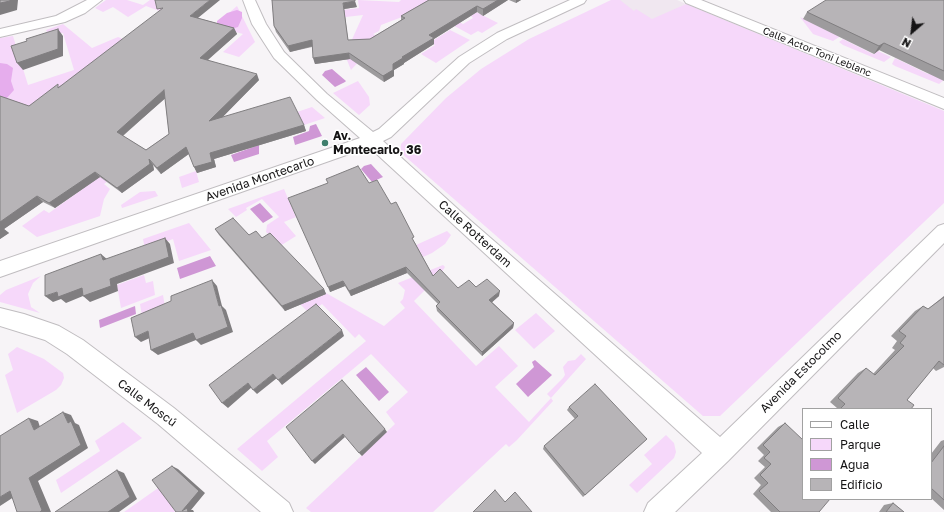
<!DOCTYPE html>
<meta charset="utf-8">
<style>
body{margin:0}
#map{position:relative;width:944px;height:512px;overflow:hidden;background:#f7f4f7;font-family:"Golos Text",sans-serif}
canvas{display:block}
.legend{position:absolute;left:802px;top:408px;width:130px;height:92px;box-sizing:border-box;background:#fff;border:1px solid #a1a1a1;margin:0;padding:5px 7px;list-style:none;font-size:12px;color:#151415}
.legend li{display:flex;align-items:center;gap:8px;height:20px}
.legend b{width:20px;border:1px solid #a1a1a1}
.north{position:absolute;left:892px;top:12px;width:40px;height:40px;-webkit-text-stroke:3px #fff;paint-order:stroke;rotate:208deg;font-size:11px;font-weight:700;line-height:16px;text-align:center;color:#151415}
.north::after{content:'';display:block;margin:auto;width:14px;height:18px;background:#151415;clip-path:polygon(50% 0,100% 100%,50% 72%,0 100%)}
</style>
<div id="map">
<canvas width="944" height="512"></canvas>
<ul class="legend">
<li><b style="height:5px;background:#fff"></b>Calle</li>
<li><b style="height:11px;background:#f6d8fa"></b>Parque</li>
<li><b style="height:11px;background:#cf97d5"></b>Agua</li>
<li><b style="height:11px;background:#b7b4b7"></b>Edificio</li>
</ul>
<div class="north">N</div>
</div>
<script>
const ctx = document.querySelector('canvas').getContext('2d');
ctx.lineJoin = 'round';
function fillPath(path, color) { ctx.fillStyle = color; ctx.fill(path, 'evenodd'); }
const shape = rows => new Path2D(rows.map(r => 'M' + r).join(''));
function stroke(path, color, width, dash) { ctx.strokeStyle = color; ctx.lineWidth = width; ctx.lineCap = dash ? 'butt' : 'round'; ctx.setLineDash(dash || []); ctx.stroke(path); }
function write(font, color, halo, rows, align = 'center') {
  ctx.font = font + ' "Golos Text",sans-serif'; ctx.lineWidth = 3; ctx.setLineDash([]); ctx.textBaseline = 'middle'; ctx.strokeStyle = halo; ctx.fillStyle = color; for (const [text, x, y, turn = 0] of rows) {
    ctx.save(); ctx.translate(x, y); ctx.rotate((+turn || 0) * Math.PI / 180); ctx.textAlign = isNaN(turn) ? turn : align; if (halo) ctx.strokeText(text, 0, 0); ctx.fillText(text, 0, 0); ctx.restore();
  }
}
fillPath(shape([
 [611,0,677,0,686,4,652,22]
]), '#f0e7f0');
fillPath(shape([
 [106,0,127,0,143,5,150,0,179,0,162,12,146,6,128,17,113,7,103,12,95,8],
 [358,0,399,2,401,0,434,0,447,15,463,24,473,18,471,16,476,12,498,23,482,33,478,31,471,35,423,9,381,25,379,31,373,34,380,38,351,70,345,55,363,15,320,20,320,13,359,8],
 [611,0,620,0,634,11,636,9,652,19,686,4,944,111,944,203,720,416,703,416,400,152,401,144,446,98,481,69,529,39],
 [237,6,255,42,239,57,223,52,243,34,214,26],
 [800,17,828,31,844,34,833,41,813,34],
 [63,24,92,48,118,37,126,40,29,115,0,100,0,38,13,36,28,85,74,70,63,33,49,36,46,30],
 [450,30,470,40,436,63,421,54,435,45,426,40,427,36,434,40],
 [843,39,873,54,878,51,891,57,884,62,843,45,839,42],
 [895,58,928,74,933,71,944,80,939,84,895,66,892,64],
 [358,81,369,97,370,105,359,115,333,93],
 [312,107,325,118,304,125,297,112],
 [147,153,104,184,110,189,104,199,100,216,37,237,22,226,44,210,49,213,84,188,78,185],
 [196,171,199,182,182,188,179,177],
 [284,189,296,217,284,222,296,236,280,246,266,232,267,225,279,217,262,199,246,208,247,210,236,217,228,209],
 [155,191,158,196,122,208,121,205,140,192],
 [189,223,211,250,179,261,173,239,145,250,143,239],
 [447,231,451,235,445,244,432,253,423,257,416,245],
 [443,265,445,267,440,275,414,301,476,366,499,346,518,366,495,387,529,422,551,398,547,394,563,378,565,375,563,367,568,361,575,360,581,354,586,359,551,398,553,401,517,440,509,447,506,444,433,512,311,512,306,508,395,424,386,412,408,392,371,354,267,441,278,457,262,471,237,449,366,341,359,334,355,338,322,304,310,314,300,304,319,289,384,326,405,308,400,302,403,299,405,290,398,283],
 [144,275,146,283,153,281,155,295,121,308,117,285],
 [41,276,33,283,28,294,31,307,40,313,0,302,0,295,6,290],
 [163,295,165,307,142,316,140,304],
 [536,313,555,331,534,349,515,330],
 [17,347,44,359,63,373,64,378,61,385,56,390,17,413,5,375,13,370,8,354],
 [123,422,142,438,61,493,56,480,100,451,95,441],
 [666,435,674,443,676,452,674,458,637,493,629,485,652,464,644,455],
 [161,486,175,512,124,512]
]), '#f6d8fa');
fillPath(shape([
 [237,10,242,12,242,18,238,27,231,29,217,24,217,21,227,13],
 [0,63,7,64,13,68,11,81,14,90,6,99,0,100]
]), '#e6aded');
fillPath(shape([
 [332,69,346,81,345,82,335,87,322,75,325,71],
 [316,124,322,136,295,145,293,137,309,131,310,126],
 [259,145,259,154,234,162,231,155],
 [371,164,383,177,372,182,361,169,364,166],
 [260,203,273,217,263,223,250,209],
 [210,256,216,266,180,279,177,268],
 [135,306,136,314,100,328,99,320],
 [535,360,552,375,528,397,516,384,534,367,532,362],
 [366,367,389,392,379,401,356,375]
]), '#cf97d5');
const street = shape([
 [87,0,102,0,85,13,65,22,0,37,0,29,56,16,87,0],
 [243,0,255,0,266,24,284,52,327,94,373,132,379,129,459,57,497,33,570,0,586,0,584,3,507,39,469,63,391,137,383,141,471,221,720,437,938,226,944,224,944,243,728,461,675,512,644,512,648,503,702,453,369,147,0,277,0,261,360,138,317,100,274,58,252,24,243,0],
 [684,0,701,0,944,98,944,109,686,3,684,0],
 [0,308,24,314,59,326,83,340,174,408,289,503,293,512,261,512,158,424,67,354,45,340,0,326,0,308]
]);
stroke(street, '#c0bdc0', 2);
fillPath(street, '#fff');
fillPath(shape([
 [272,0,357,7,344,9,348,40,370,39,401,20,401,16,429,0,508,0,483,16,477,12,434,39,434,44,404,63,404,64,394,70,394,76,384,82,350,59,315,64,312,47,290,52,276,32,274,26],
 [509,0,521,0,516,3],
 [944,0,944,81,879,50,874,54,803,19,807,12],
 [198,18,234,28,237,34,208,60,259,80,222,117,304,125,306,131,214,159,216,167,197,173,189,154,161,174,153,165,154,170,122,193,100,177,55,208,43,202,4,229,9,233,0,239,0,96,29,106,60,86],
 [165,98,169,134,146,150,123,136],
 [328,183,369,183,415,243,433,276,458,288,476,287,499,296,492,302,514,323,513,328,482,356,437,311,436,306,438,304,407,273,351,296,345,286,330,292],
 [215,229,249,235,262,238,324,289,326,294,285,311,219,235],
 [944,296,944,367,936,371,933,368,907,400,911,409,836,409,837,408,830,402,858,373,866,368,873,374,895,350,892,348,897,341,891,336,915,311,923,306,928,309],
 [569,407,647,439,583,497,543,449,544,446,575,419,567,410],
 [785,423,819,512,771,512,753,494,761,485,754,478,765,467,758,461,764,455,757,448,778,427],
 [944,440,944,510,931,498,931,454,941,441],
 [893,503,904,512,879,512,884,505]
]), '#9d9b9d');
fillPath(shape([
 [10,0,18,0,17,10,0,15,0,3],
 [210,0,220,0,193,22,190,16],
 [498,0,508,0,483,16,483,9],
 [516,0,521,0,516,3],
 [355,1,357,7,344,9,349,46,343,3],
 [477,6,477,12,434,39,434,44,404,63,404,64,394,70,394,76,384,82,383,76,393,64,429,35],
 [234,28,237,34,203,64,200,58],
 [58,29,63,36,63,56,23,70,17,63],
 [312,40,313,46,290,52,288,46],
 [884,43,879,50,874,54,879,46],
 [349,53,350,59,315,64,313,58],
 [257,74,259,80,213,127,209,121],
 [164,90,168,96,121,137,117,132],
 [304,125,306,131,214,159,216,167,197,173,194,167,210,153],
 [186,147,190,153,161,174,157,168],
 [149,159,153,165,154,170,122,193,117,188],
 [95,172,100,177,55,208,49,203],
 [37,196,43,202,4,229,9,233,0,239,0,222],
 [165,238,170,244,174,263,117,284,118,291,90,302,83,296,66,303,61,299,53,302,45,296,57,292,110,279],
 [101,254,108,260,103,260],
 [406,267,407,273,351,296,349,291],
 [212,280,217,286,222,306,226,310,233,332,201,345,196,340,158,355,151,350,219,306],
 [343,281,345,286,330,292,328,287],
 [324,289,326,294,285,311,282,306],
 [500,291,499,296,489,305,489,300],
 [514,323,513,328,482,356,482,352],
 [342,330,344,336,282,385,278,380],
 [148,331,154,336,141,342,135,337],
 [273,374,277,378,257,394,253,390],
 [248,383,252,387,228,408,222,403],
 [63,412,71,415,75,423,79,425,88,448,38,481,51,512,40,512,29,478,68,423],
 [29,418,38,421,42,433,34,430],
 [385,429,387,432,362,456,359,453],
 [343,434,345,437,315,464,312,461],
 [172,466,178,469,205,493,191,510,193,510,194,512,184,512],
 [117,470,124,473,137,499,119,512,108,512],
 [10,491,20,493,0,506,0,497]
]), '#807e80');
const building = shape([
 [0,0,10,0,10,1,0,3,0,0],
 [155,0,210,0,190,16,234,28,200,58,257,74,209,121,290,97,304,125,210,153,212,162,194,167,186,147,157,168,149,159,150,164,117,188,95,172,49,203,37,196,0,222,0,96,29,106,58,84,58,88,163,8,157,9,155,0],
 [164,90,169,134,146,150,117,132,164,90],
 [272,0,355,0,355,1,343,3,348,40,370,39,405,18,401,16,429,0,498,0,483,9,477,6,429,35,434,38,402,57,403,58,393,64,393,70,383,76,349,53,313,58,312,40,288,46,274,26,272,0],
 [826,0,944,0,944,71,884,43,879,46,807,12,826,0],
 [58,29,58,49,17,63,11,46,27,41,26,39,58,29],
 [358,166,369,183,377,180,391,204,396,202,414,237,412,238,433,276,440,269,458,288,469,280,476,287,487,279,500,291,489,300,514,323,482,352,436,306,440,302,406,267,349,291,343,281,328,287,288,198,328,183,326,179,358,166],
 [233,218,249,235,256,231,262,238,270,233,324,289,282,306,215,229,233,218],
 [165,238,169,257,110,279,111,286,83,296,82,288,58,297,57,292,45,296,45,275,101,254,103,260,165,238],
 [212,280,219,306,221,305,228,327,196,340,193,333,151,350,148,331,135,337,131,318,171,301,171,296,212,280],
 [944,297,944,365,939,361,907,400,914,405,911,409,840,409,845,404,838,398,866,368,875,375,904,346,900,343,906,336,899,331,923,306,928,309,944,297],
 [316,304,342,330,278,380,273,374,253,390,248,383,222,403,209,385,316,304],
 [342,380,385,429,359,453,343,434,312,461,286,427,342,380],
 [595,384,647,439,585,495,544,446,578,416,569,407,595,384],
 [63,412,68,423,71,421,81,445,29,478,42,510,40,512,17,512,10,491,0,497,0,436,29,418,34,430,63,412],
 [785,423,803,440,803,499,830,499,819,512,780,512,759,491,768,483,760,475,771,464,764,458,770,452,763,445,785,423],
 [944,446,944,500,931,488,931,463,944,446],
 [172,466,199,491,182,511,187,508,188,512,176,512,152,480,172,466],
 [117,470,130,497,108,512,55,512,117,470],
 [495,490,505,502,515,492,532,512,473,512,495,490],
 [893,503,904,512,886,512,893,503]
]);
fillPath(building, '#b7b4b7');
stroke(building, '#807e80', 1);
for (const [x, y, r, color] of [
 [325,143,4,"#3f7f6d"]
]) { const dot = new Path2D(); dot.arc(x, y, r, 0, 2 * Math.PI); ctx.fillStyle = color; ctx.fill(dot); stroke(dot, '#fff', 1.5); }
write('10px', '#151415', '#fff', [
 ["Calle Actor Toni Leblanc",817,52,22]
]);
write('bold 12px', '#151415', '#fff', [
 ["Av.",333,136],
 ["Montecarlo, 36",333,150]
], 'left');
write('12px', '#151415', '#fff', [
 ["Avenida Montecarlo",260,179,-19],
 ["Calle Rotterdam",475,234,42],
 ["Avenida Estocolmo",801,372,-45],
 ["Calle Moscú",147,403,37]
]);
</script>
